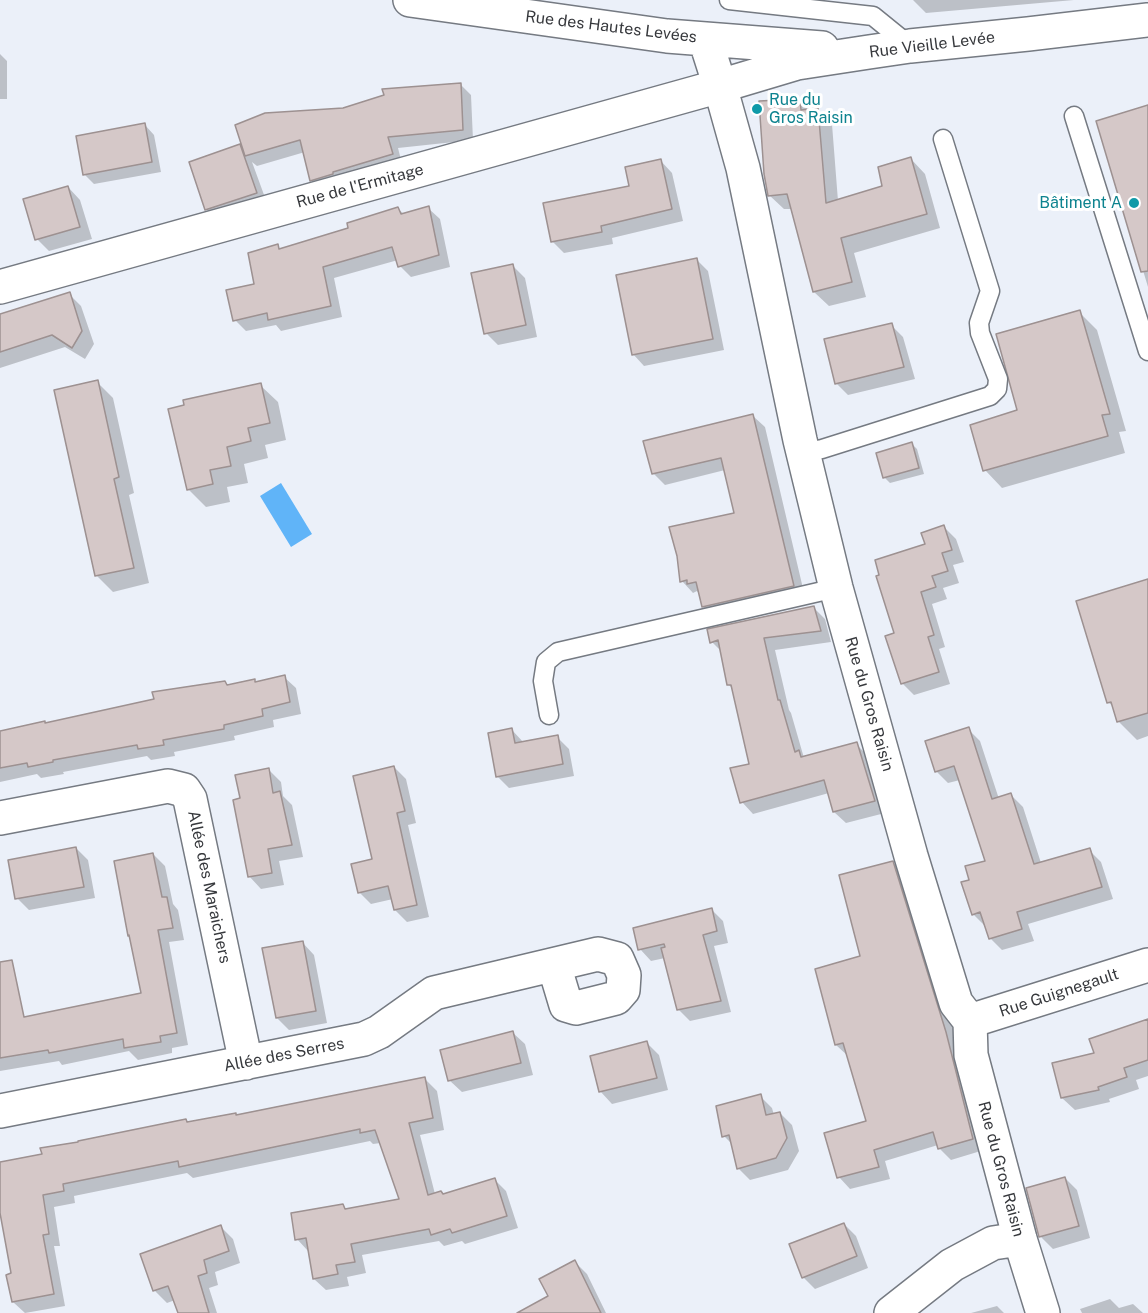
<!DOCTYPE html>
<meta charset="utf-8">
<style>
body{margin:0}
canvas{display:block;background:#ebf0f9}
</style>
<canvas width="1148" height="1313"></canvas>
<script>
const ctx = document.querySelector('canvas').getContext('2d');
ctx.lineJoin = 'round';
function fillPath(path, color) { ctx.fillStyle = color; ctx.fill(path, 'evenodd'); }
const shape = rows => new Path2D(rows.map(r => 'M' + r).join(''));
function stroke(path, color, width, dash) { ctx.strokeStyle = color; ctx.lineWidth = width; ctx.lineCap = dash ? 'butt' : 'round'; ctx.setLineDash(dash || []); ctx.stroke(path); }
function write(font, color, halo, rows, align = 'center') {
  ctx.font = font + ' "Public Sans",sans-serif'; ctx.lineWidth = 6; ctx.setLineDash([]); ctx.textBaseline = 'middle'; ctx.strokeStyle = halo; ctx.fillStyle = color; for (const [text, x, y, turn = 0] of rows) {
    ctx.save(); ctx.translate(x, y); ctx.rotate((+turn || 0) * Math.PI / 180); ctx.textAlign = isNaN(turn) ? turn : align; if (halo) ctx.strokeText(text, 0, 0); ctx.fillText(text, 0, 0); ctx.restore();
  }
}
fillPath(shape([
 [281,483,312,534,291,547,260,496]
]), '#60b4f8');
fillPath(shape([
 [913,0,1074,0,926,13],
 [0,54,7,61,7,99,0,99],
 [460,84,471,95,473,140,398,148,402,164,322,191,311,180,305,152,257,166,252,162,267,203,216,220,206,209,240,146,244,150,343,109],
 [800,101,809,110,817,110,832,124,838,201,884,187,911,159,925,174,940,228,854,253,866,297,829,306,814,292,793,209,784,209,769,195],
 [1148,107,1148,287,1098,122],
 [145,125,154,135,161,172,94,184,84,174],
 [660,160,672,173,683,221,612,238,613,244,564,253,552,241,631,187],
 [68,187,80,200,92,239,49,251,37,239],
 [428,208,440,219,450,267,411,277,400,266,398,260,334,278,342,317,281,331,276,325,246,331,235,320,256,285,277,246,281,250,350,229,398,209,404,214],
 [697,260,708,271,724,350,644,366,633,354],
 [513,266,525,278,537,337,498,345,486,333],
 [69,294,81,306,94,344,85,359,65,347,0,368,0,315],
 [1079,312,1097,330,1126,431,1119,432,1125,453,1002,488,985,470],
 [891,325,903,337,915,379,848,395,836,383],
 [97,382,113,398,134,493,129,495,149,583,113,592,97,576,56,391],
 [260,385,278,402,286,440,265,445,268,458,244,464,248,483,227,487,230,502,206,507,188,489,186,406],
 [753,416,765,427,805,597,715,618,703,607,700,595,697,591,693,593,682,581,735,514,725,470,665,485,653,473],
 [912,444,917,449,924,474,890,483,884,477],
 [944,527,956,539,964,562,953,565,959,583,943,588,947,599,932,604,945,647,939,649,950,684,914,695,902,683,896,634,927,545],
 [1148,581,1148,736,1137,740,1119,722,1115,708,1108,702],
 [813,607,825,619,831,642,775,650,789,710,791,713,804,758,856,744,868,756,885,813,846,823,834,812,829,793,753,814,742,802,751,765,733,689,728,684,722,652,712,642],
 [284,677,296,688,301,714,273,720,274,727,234,736,235,740,174,752,175,756,151,760,147,756,63,772,64,774,41,778,37,774,0,782,0,732,46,724,156,700,224,682,228,686,254,681,257,683],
 [968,729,980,741,999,799,1011,795,1023,807,1041,863,1089,850,1101,862,1113,899,1028,924,1034,941,1002,950,990,938,985,926,973,914,971,881,987,862,960,780,948,783,936,771],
 [512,730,524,743,557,737,569,749,574,776,509,788,497,776],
 [394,767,406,779,416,823,408,825,429,917,407,922,395,910,393,899,371,904,359,892,374,860],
 [269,770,281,782,283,796,292,805,303,857,279,861,284,885,261,889,249,876,241,800],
 [76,848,88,860,95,898,29,910,17,898],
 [153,854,165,866,173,904,178,910,184,940,169,942,188,1045,172,1048,172,1053,138,1060,129,1051,62,1065,59,1061,0,1071,0,1019,22,1015,26,1018,143,994],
 [893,863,904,875,958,1045,984,1150,951,1160,939,1148,938,1145,885,1161,890,1179,850,1189,839,1177,867,1122,849,1057,836,1045,862,957],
 [711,909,723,921,728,943,714,946,731,1012,690,1021,678,1009,665,958,651,961,640,949],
 [302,942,314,955,327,1023,289,1030,277,1018],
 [1148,1026,1148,1076,1136,1080,1139,1089,1109,1099,1110,1102,1075,1110,1062,1098,1096,1054],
 [512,1032,525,1044,533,1075,462,1092,449,1080],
 [647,1043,659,1055,668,1090,612,1104,600,1091],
 [425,1079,437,1091,444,1130,420,1135,435,1194,443,1195,494,1179,506,1191,518,1228,465,1244,462,1241,444,1246,439,1241,362,1255,366,1273,347,1277,349,1286,326,1290,314,1279,308,1251,297,1239,343,1205,347,1210,401,1200,381,1143,373,1144,370,1141,193,1178,187,1173,74,1196,75,1203,54,1207,60,1246,54,1246,65,1306,25,1313,13,1302,13,1275,0,1211,0,1164,44,1155,186,1120,189,1123,237,1117],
 [760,1096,772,1108,774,1115,780,1113,792,1125,799,1151,788,1170,750,1180,738,1168,733,1145,724,1136],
 [1065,1178,1077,1190,1090,1238,1053,1249,1041,1237,1028,1189],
 [844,1224,856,1236,868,1268,815,1289,803,1277],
 [221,1227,233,1239,240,1263,215,1272,218,1285,209,1288,217,1313,180,1313,175,1300,167,1303,155,1291,142,1254],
 [575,1262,587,1274,606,1313,553,1313,549,1296],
 [1110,1299,1119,1308,1133,1304,1143,1313,1082,1313,1080,1309],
 [997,1306,1004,1313,971,1313]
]), '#0003');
const building = shape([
 [461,83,463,130,388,137,393,154,333,172,333,174,310,181,300,140,245,156,235,125,265,113,343,108,384,95,382,89,461,83],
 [800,99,801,110,818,108,826,203,882,186,878,167,911,157,927,214,841,238,852,282,813,292,787,194,768,196,764,174,759,101,800,99],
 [1148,105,1148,271,1141,272,1096,121,1148,105],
 [145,123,152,162,83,175,76,136,145,123],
 [240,144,257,193,205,210,189,162,240,144],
 [661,159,672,209,601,226,602,232,551,242,543,203,629,186,625,167,661,159],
 [68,186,80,227,35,240,23,199,68,186],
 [429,206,439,255,398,267,392,247,323,267,331,306,268,320,267,313,233,321,226,290,254,284,248,253,278,244,279,249,348,228,347,223,398,207,401,214,429,206],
 [697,258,713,339,632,355,616,275,697,258],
 [513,264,526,325,484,334,471,273,513,264],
 [70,292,82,331,72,348,52,335,0,352,0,314,70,292],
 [1080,310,1110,414,1102,415,1108,436,983,471,970,425,1017,410,996,334,1080,310],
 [892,323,904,367,835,384,824,339,892,323],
 [98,380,119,477,114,479,134,568,95,576,54,390,98,380],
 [261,383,270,423,248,428,251,441,227,447,231,466,210,470,213,484,187,490,168,409,184,405,183,400,261,383],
 [753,414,794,586,702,607,696,582,687,584,687,580,680,582,677,556,669,527,734,513,721,458,652,474,643,441,753,414],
 [912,442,919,468,883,478,876,453,912,442],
 [944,525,952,550,942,553,948,571,932,576,936,587,921,592,934,635,928,637,939,672,901,684,885,636,894,633,876,576,879,575,875,560,925,544,921,533,944,525],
 [1148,579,1148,713,1117,722,1111,702,1107,703,1076,601,1148,579],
 [814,606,821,631,764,638,778,700,780,700,795,752,799,750,801,757,857,742,875,801,833,812,824,780,740,803,730,768,749,764,731,685,727,685,718,640,710,643,707,629,814,606],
 [285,675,290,702,262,709,263,716,224,725,224,729,163,740,164,745,138,749,137,745,53,760,53,762,28,767,27,763,0,768,0,731,45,721,45,723,154,699,152,692,225,681,227,685,255,679,255,682,285,675],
 [969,727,992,799,1011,793,1034,864,1090,848,1102,887,1017,912,1022,929,989,939,980,912,972,915,961,882,969,880,965,866,985,861,954,766,935,772,925,741,969,727],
 [512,728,515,743,558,735,563,764,496,777,488,733,512,728],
 [394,766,405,811,397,813,417,905,394,910,388,886,358,893,351,864,372,859,353,776,394,766],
 [269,768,273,793,280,791,292,845,268,849,272,873,248,877,233,800,240,798,235,775,269,768],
 [76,847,84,887,15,899,8,860,76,847],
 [153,853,162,897,167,897,173,928,158,930,177,1033,160,1036,161,1042,124,1048,123,1039,49,1053,48,1050,0,1058,0,962,12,960,24,1017,141,993,129,935,128,936,114,861,153,853],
 [893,861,946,1032,973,1139,938,1149,933,1132,874,1150,879,1167,837,1178,824,1133,866,1121,843,1043,835,1045,815,969,860,956,839,875,893,861],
 [712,908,717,931,703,935,721,1001,677,1010,661,948,665,947,664,944,638,950,633,928,712,908],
 [303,941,316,1011,276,1018,262,948,303,941],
 [1148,1019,1148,1060,1124,1068,1127,1077,1098,1087,1099,1090,1061,1098,1052,1063,1094,1053,1089,1039,1148,1019],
 [513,1031,521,1063,448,1081,440,1050,513,1031],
 [647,1041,657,1078,599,1092,590,1056,647,1041],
 [425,1077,433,1118,409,1123,428,1195,441,1191,443,1194,495,1178,507,1216,452,1233,450,1229,431,1235,429,1229,351,1244,355,1262,336,1265,338,1274,313,1279,306,1238,295,1240,291,1213,343,1204,345,1209,399,1199,375,1130,360,1133,360,1129,179,1167,178,1161,63,1184,64,1191,43,1195,49,1234,43,1235,54,1294,12,1302,6,1275,11,1273,0,1213,0,1162,42,1154,40,1148,78,1142,78,1141,186,1119,187,1122,236,1113,236,1115,425,1077],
 [761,1094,766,1115,780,1112,787,1138,776,1158,737,1169,729,1135,722,1137,716,1106,761,1094],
 [1065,1177,1079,1226,1039,1237,1026,1188,1065,1177],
 [844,1223,857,1256,802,1278,789,1244,844,1223],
 [221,1225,229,1251,204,1260,207,1273,198,1276,209,1313,178,1313,168,1286,153,1291,140,1254,221,1225],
 [575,1260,601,1313,517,1313,548,1296,539,1279,575,1260]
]);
fillPath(building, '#d5c8c8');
stroke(building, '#9d9191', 1.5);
const lane = shape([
 [729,0,873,16,910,46],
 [1074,116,1148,351],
 [803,453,822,449,990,396,997,389,998,379,980,333,979,323,990,291,943,139],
 [549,715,543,681,546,662,558,652,836,588]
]);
const street = shape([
 [0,287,720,86,743,168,800,440,836,588,911,856,956,1003,970,1021,971,1055,1020,1239,1043,1313],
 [0,818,168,786,184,790,190,799,246,1063],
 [970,1021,1148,965],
 [0,1111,364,1039,379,1032,434,993,598,954,617,959,624,975,623,990,616,998,576,1008,566,1005,554,965],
 [891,1313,952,1265,993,1243,1020,1239]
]);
const secondary = shape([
 [410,0,667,36,822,48],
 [705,39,720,86,797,63,869,52,910,46,1028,34,1148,20]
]);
stroke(lane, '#757a82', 21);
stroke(street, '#757a82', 36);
stroke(secondary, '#757a82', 36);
stroke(lane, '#fff', 18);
stroke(street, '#fff', 33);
stroke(secondary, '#fff', 33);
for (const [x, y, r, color] of [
 [757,109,6,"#0f9aa8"],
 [1134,203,6,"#0f9aa8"]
]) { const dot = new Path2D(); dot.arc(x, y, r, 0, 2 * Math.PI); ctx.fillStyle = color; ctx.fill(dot); stroke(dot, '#fff', 2); }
write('16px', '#37393d', '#fff', [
 ["Rue des Hautes Levées",611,27,7],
 ["Rue Vieille Levée",932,45,-7],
 ["Rue de l'Ermitage",360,186,-15],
 ["Rue du Gros Raisin",869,704,74],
 ["Allée des Maraichers",209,887,78],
 ["Rue Guignegault",1059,993,-18],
 ["Allée des Serres",284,1055,-11],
 ["Rue du Gros Raisin",1001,1169,75]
]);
write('16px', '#0d838f', '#fff', [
 ["Rue du",769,100],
 ["Gros Raisin",769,118],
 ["Bâtiment A",1122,203,"right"]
], 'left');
</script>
